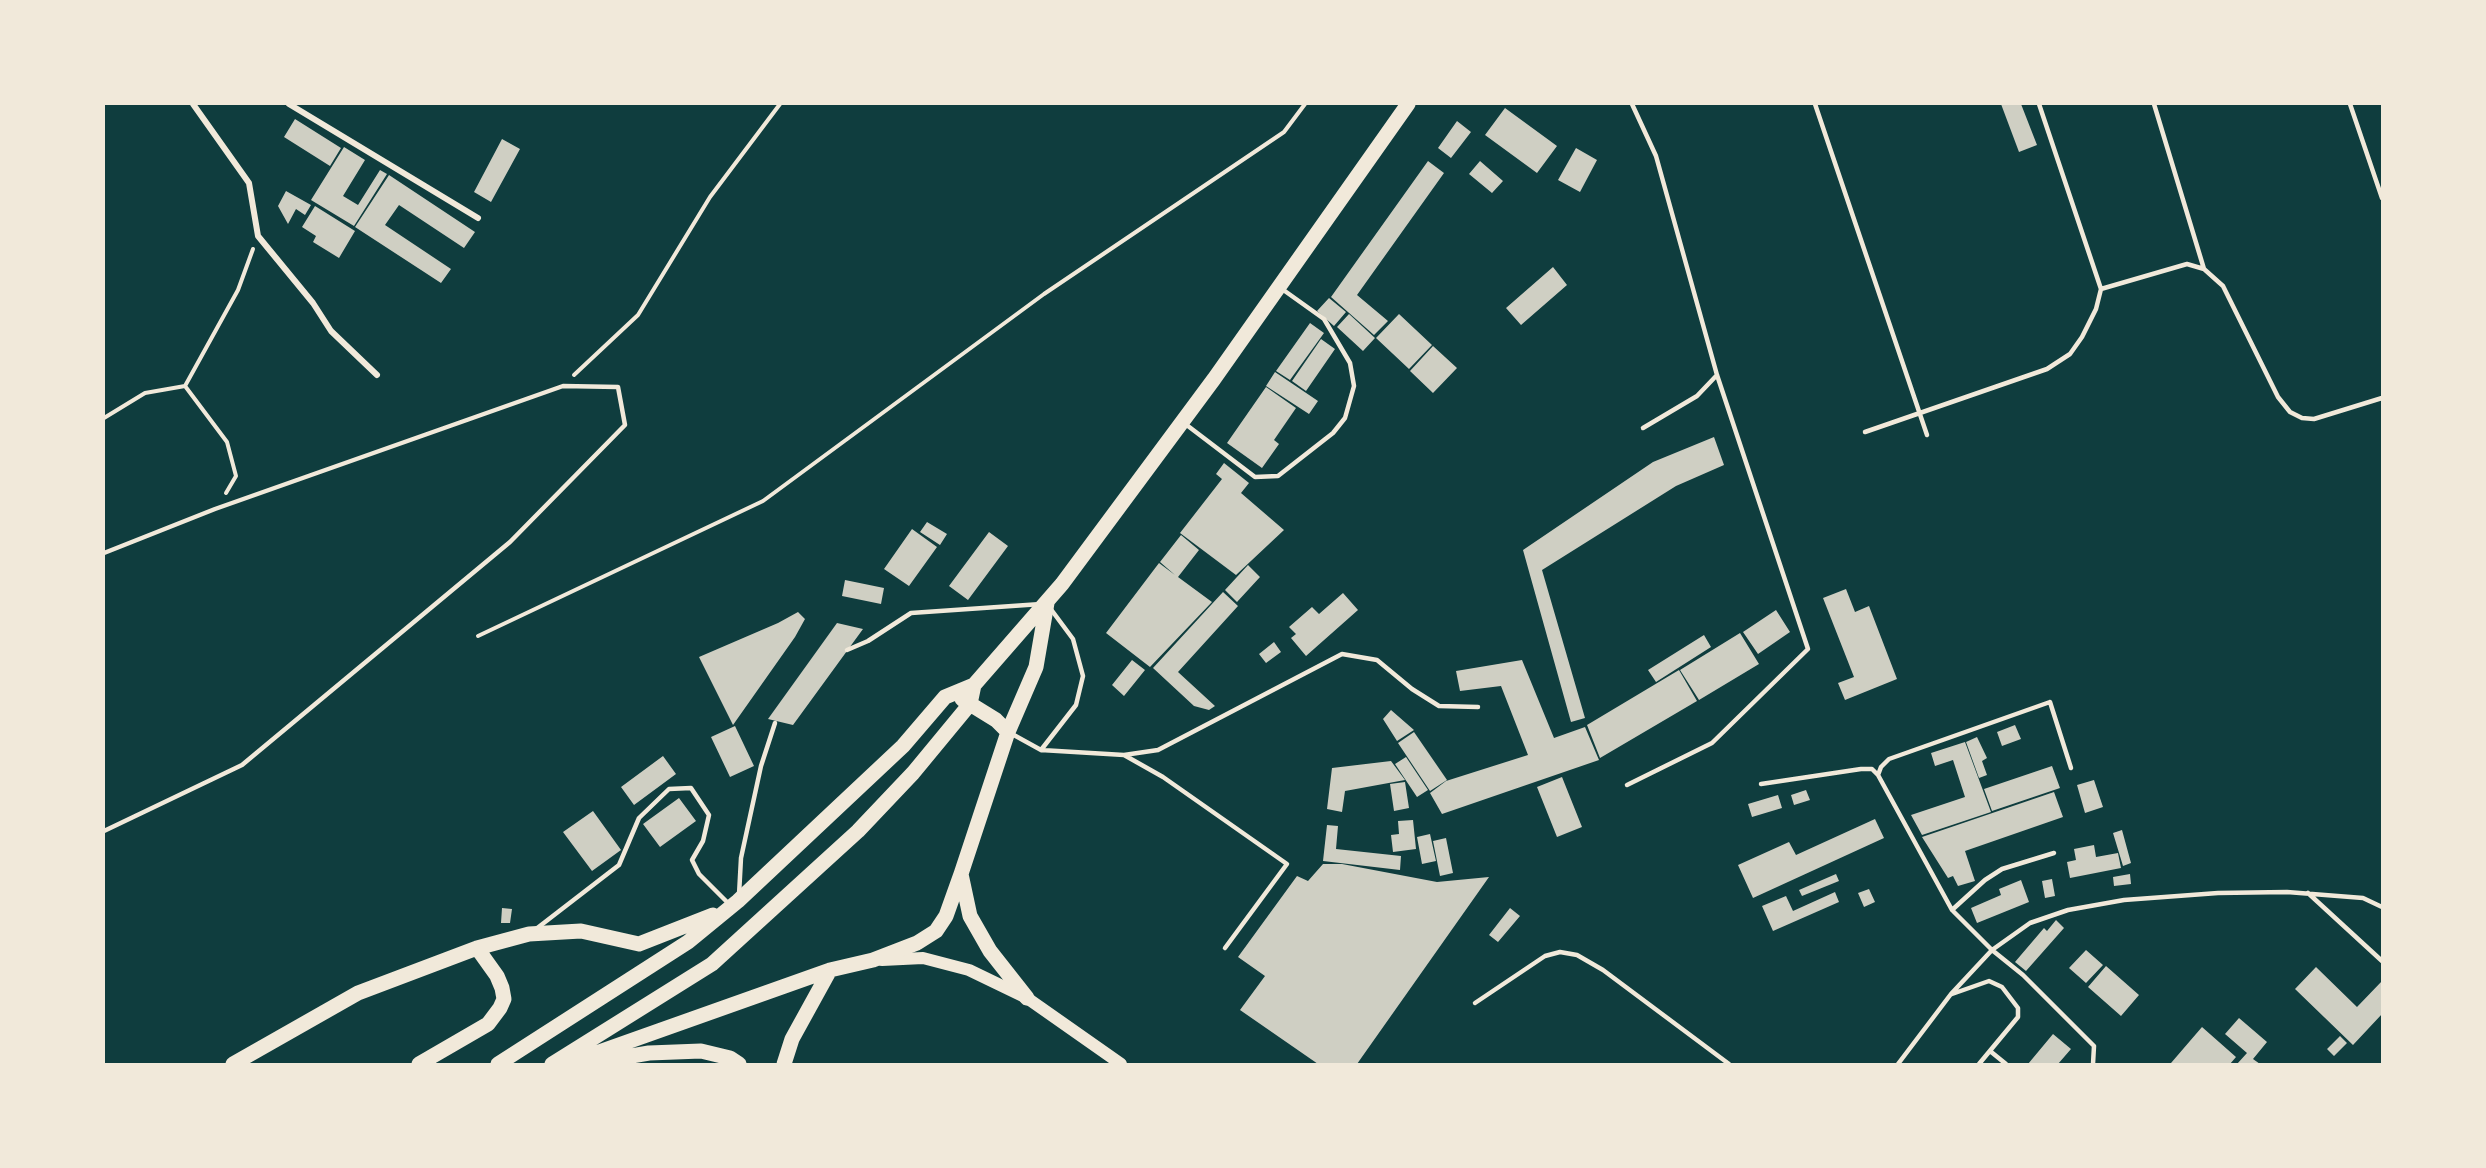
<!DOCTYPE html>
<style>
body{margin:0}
#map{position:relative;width:2486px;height:1168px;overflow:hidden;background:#0f3d3e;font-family:"PT Sans",sans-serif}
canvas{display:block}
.frame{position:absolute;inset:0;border:105px solid #f1e9da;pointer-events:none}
</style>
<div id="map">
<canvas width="2486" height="1168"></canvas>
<div class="frame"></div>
</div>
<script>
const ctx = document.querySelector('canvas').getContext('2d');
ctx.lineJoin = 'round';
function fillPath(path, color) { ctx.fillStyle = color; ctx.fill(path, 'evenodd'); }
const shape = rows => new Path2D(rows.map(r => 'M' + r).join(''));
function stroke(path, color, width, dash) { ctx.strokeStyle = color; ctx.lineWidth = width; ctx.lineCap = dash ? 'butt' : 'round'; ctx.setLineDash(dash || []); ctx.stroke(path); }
fillPath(shape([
 [2001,104,2021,104,2037,145,2019,152],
 [1505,108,1557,146,1537,173,1485,135],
 [295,119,341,148,330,166,284,137],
 [1457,121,1471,132,1451,158,1438,148],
 [502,139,520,149,491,202,474,192],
 [344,147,365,160,343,196,358,205,380,170,387,174,354,226,311,200],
 [1576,148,1597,160,1580,192,1558,180],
 [1428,161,1444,173,1357,295,1388,321,1374,335,1331,297],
 [1480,161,1503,181,1492,193,1469,174],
 [389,175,475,232,464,248,399,205,385,225,451,269,441,283,355,227],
 [286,191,311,205,305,215,296,209,288,224,278,206],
 [315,206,355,231,339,258,313,242,316,236,302,227],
 [1553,267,1567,285,1521,325,1506,308],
 [1329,298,1346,312,1334,326,1317,311],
 [1349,314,1375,338,1363,351,1337,327],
 [1399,314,1432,345,1409,369,1376,338],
 [1310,323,1324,333,1290,380,1276,371],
 [1321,339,1335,349,1306,391,1292,381],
 [1433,346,1457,368,1433,393,1410,371],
 [1275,372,1318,401,1309,414,1266,386],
 [1266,387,1296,408,1274,440,1279,444,1262,468,1227,443],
 [1714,437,1724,465,1676,486,1542,570,1585,718,1571,722,1523,550,1653,462],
 [1224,463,1249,483,1241,493,1284,530,1236,575,1180,533,1222,479,1216,474],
 [927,522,947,534,940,545,920,532],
 [912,529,937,547,909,586,884,569],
 [989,532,1008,546,968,600,949,586],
 [1181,535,1199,550,1178,577,1212,602,1150,667,1106,633,1159,563,1175,575,1160,562],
 [1248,565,1260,577,1237,602,1225,590],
 [845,580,884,588,881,604,842,596],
 [1846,589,1855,612,1869,606,1897,679,1845,700,1838,683,1854,677,1823,598],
 [1223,592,1238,606,1178,672,1215,706,1209,710,1194,706,1153,668],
 [1343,593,1358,610,1306,656,1291,638,1296,634,1289,627,1312,607,1319,614],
 [1776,610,1790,632,1758,654,1743,632],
 [798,612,805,619,795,637,733,725,699,657,778,623],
 [837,623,863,629,793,725,768,719],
 [1740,633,1759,664,1699,700,1680,670],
 [1704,635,1711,647,1656,682,1648,670],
 [1274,642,1281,652,1266,663,1259,654],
 [1132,660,1145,670,1124,696,1112,685],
 [1522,660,1554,738,1585,727,1599,760,1442,814,1430,793,1446,781,1528,755,1501,686,1460,691,1456,671],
 [1679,670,1697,701,1600,758,1587,725],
 [1391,710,1414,730,1397,741,1383,719],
 [2015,725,2021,739,2002,746,1997,732],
 [735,726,754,766,730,777,711,737],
 [1414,732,1447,780,1430,791,1398,743],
 [1977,737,1987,758,1982,761,1987,775,1979,778,1966,742],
 [1965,742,1991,812,1922,835,1911,815,1965,797,1953,760,1935,766,1931,753],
 [663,756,676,774,634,805,621,787],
 [1406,757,1428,790,1417,797,1395,764],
 [1391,761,1405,780,1345,791,1342,812,1327,809,1332,768],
 [2052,766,2060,788,1992,811,1984,789],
 [1562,777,1582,827,1557,837,1537,787],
 [2094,780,2103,807,2085,813,2077,785],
 [1405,782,1409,808,1394,811,1390,784],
 [1806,790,1810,800,1794,805,1791,795],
 [2054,792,2063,817,1965,851,1975,881,1958,886,1953,876,1948,878,1922,837],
 [1778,795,1782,808,1752,817,1748,804],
 [679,798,696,821,660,847,643,824],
 [593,811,621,850,592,871,563,832],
 [1875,819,1884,838,1753,898,1738,865,1789,842,1796,855],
 [1413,820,1416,849,1393,852,1391,835,1399,834,1398,821],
 [1327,825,1338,826,1336,849,1401,856,1400,870,1323,861],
 [2122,830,2131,863,2123,866,2113,833],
 [1430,834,1436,861,1422,864,1417,837],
 [1446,838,1453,873,1440,876,1433,841],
 [2094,845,2096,857,2118,853,2121,868,2070,878,2067,862,2076,860,2074,849],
 [1323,864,1342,864,1437,882,1489,877,1357,1064,1318,1064,1240,1010,1265,976,1238,957,1297,876,1308,881],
 [1836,874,1839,881,1802,896,1799,890],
 [2130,874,2131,884,2114,886,2113,877],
 [2052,879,2055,896,2045,898,2042,881],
 [2021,880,2029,902,1977,923,1971,908,2001,895,1999,889],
 [1869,889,1875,902,1864,907,1858,893],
 [1835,892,1839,902,1773,931,1762,906,1786,896,1793,911],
 [502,908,512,909,510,923,501,923],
 [1510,908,1520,916,1498,942,1489,935],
 [2056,920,2064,928,2026,971,2015,962,2044,928,2047,931],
 [2086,950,2103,965,2086,983,2069,968],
 [2106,966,2139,995,2121,1016,2088,987],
 [2316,967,2357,1007,2382,981,2382,1014,2353,1045,2295,989],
 [2239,1018,2267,1042,2253,1059,2260,1064,2237,1064,2247,1053,2225,1034],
 [2202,1027,2236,1057,2230,1064,2173,1064,2171,1063],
 [2053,1034,2071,1049,2058,1064,2028,1064],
 [2340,1036,2347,1043,2334,1056,2327,1049]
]), '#cfcfc3');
stroke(shape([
 [574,375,638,315,710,197,780,104],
 [185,386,227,442,236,476,226,493],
 [104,418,145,393,185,386,238,290,253,249],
 [478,636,763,501,1044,294,1284,132,1305,104]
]), '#f1e9da', 4);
stroke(shape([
 [1815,104,1927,435],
 [2154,104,2204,269],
 [2350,104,2382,198],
 [2101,289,2187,264,2204,269,2223,286,2278,397,2290,412,2302,418,2314,419,2382,398],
 [1184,423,1255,477,1278,476,1333,433,1345,418,1354,386,1350,363,1324,319,1282,289],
 [1643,428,1697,396,1717,375],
 [1865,432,2047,369,2070,354,2082,337,2096,309,2101,289,2039,104],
 [104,553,215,509,563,386,618,387,625,425,510,542,242,765,104,831],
 [847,650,868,641,911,613,1041,604],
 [1012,734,1041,750,1124,755,1158,750,1342,654,1377,660,1412,689,1439,706,1478,707],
 [1041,750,1076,705,1083,676,1073,639,1050,608],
 [1124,755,1163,777,1287,864,1225,948],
 [2071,768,2050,702,1889,759,1881,767,1878,775,1952,910,1992,950,2023,975,2094,1046,2093,1064],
 [1761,784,1861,769,1872,769,1878,775],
 [1627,785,1712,743,1808,649,1717,375,1656,156,1632,104],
 [2308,893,2382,961],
 [739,895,741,858,761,766,775,723],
 [1952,910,1985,880,2002,869,2054,853],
 [536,929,619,865,639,818,669,789,691,788,709,815,703,841,692,860,699,874,730,905],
 [1952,994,1989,981,2002,987,2018,1008,2018,1017,1979,1064],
 [1475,1003,1545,956,1560,952,1577,955,1603,970,1729,1064],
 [1990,1051,2006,1064],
 [1898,1064,1951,994,1992,950,2030,923,2068,910,2124,900,2218,893,2287,892,2363,898,2382,907]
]), '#f1e9da', 4.5);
stroke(shape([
 [193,104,249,183,258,236,313,303,331,331,377,375],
 [289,104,478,218]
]), '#f1e9da', 6);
stroke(shape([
 [882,960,923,958,969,970,1027,998,1121,1064]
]), '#f1e9da', 12);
stroke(shape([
 [962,699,996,720,1008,732],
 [1027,998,990,951,970,916,961,874,1008,732,1036,667,1047,603],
 [568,1063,830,970,873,960,917,943,936,931,946,916,961,874],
 [233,1064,358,993,477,948,529,934,581,931,639,944,713,915],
 [419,1064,488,1024,500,1008,504,999,502,988,497,976,477,948],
 [498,1064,688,942,738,901,903,746,945,697,974,685,1062,584,1214,379,1408,104],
 [552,1064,712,964,858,831,913,773,970,704,974,685],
 [584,1064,649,1053,701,1051,730,1058,739,1064],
 [784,1064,792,1039,830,970]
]), '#f1e9da', 15);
</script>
